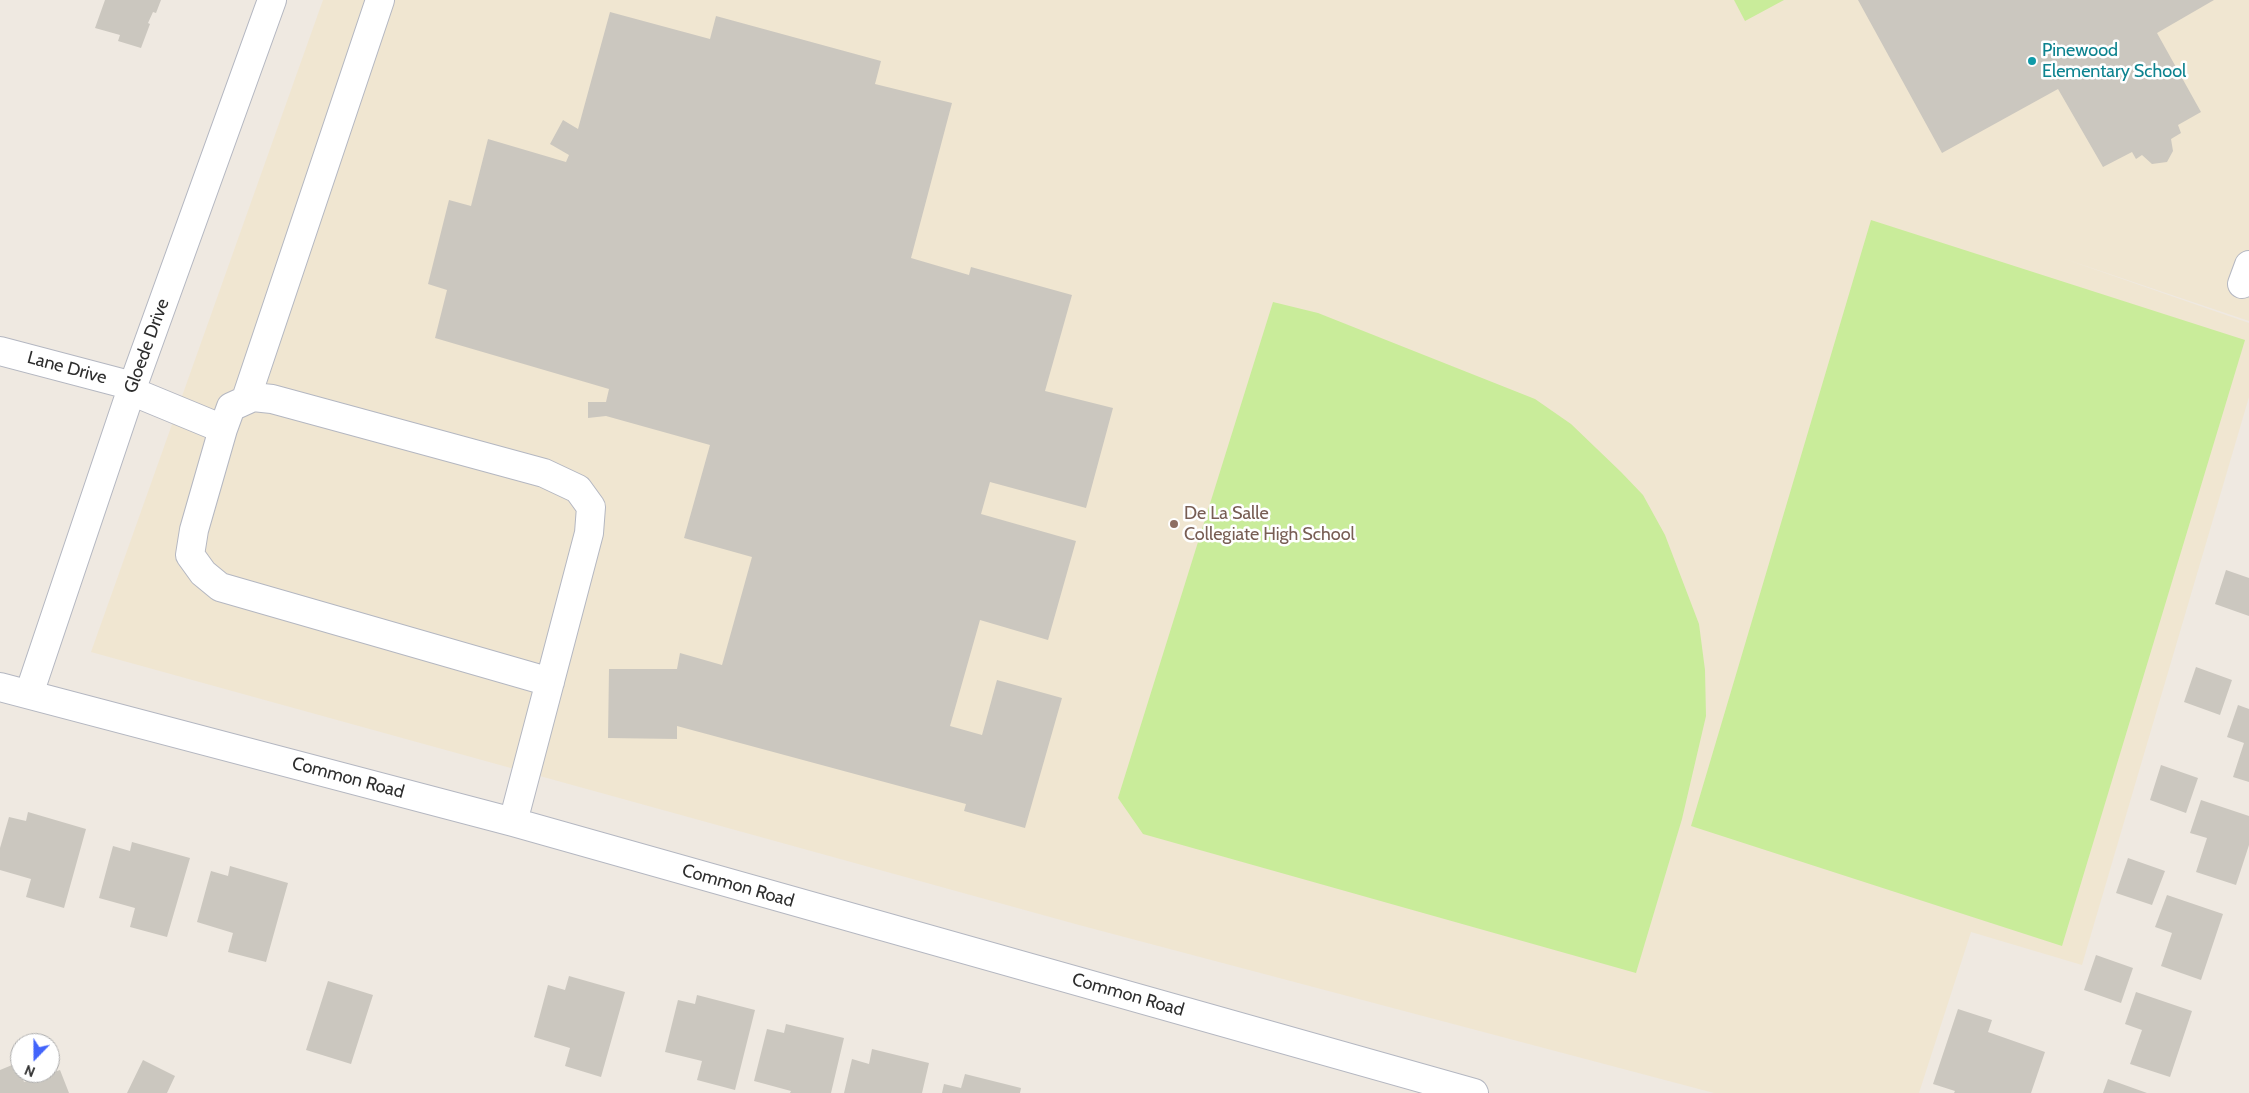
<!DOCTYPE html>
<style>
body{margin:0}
#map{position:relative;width:2249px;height:1093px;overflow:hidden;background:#efe9e1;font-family:Cabin,sans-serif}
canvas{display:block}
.north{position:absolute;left:10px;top:1033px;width:50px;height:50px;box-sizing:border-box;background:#fff;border:1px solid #ababab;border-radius:50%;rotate:202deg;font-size:14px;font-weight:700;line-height:20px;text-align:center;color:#2e2e2e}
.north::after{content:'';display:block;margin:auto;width:18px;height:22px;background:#4264fb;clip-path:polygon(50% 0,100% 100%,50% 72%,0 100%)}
</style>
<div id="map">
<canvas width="2249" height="1093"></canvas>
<div class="north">N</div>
</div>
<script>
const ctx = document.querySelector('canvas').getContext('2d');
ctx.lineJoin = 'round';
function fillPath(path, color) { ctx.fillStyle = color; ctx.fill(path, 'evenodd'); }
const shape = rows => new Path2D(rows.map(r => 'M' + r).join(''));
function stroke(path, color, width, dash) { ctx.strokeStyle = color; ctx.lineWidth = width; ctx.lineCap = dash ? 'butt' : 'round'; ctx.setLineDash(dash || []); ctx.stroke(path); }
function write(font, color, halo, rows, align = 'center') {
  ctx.font = font + ' Cabin,sans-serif'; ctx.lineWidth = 5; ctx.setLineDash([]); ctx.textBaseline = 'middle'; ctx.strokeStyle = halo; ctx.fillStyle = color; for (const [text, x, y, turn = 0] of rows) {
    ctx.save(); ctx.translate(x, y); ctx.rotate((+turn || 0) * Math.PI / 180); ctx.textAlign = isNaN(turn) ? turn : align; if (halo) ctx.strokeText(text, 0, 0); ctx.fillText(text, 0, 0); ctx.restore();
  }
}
fillPath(shape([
 [323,0,2249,0,2249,321,2062,258,2249,323,2249,397,2082,965,1971,932,1919,1093,1714,1093,1079,925,91,652]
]), '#f0e6d1');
fillPath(shape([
 [1734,0,1784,0,1745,21],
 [1871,220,2245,340,2062,946,1691,826],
 [1273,302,1318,313,1535,399,1571,424,1621,472,1643,495,1665,535,1699,624,1705,670,1706,716,1682,819,1636,973,1143,834,1118,798]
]), '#c9ec9a');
fillPath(shape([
 [105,0,161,0,156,13,153,12,148,23,150,24,141,48,118,41,120,35,95,28],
 [1858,0,2214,0,2157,33,2201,112,2178,125,2181,133,2171,139,2173,151,2167,162,2152,164,2142,155,2136,159,2132,152,2103,167,2058,89,1942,153],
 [610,12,710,39,716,16,881,61,875,84,952,103,911,258,969,275,971,267,1072,295,1045,391,1113,408,1086,508,990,482,981,514,1076,541,1048,640,980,620,950,726,982,735,997,680,1062,698,1025,828,964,811,966,804,677,726,677,739,608,738,609,669,677,669,680,653,722,665,752,557,684,538,710,445,606,416,588,418,588,402,606,402,609,389,435,338,447,290,428,284,449,200,471,206,488,139,566,162,569,155,550,144,563,120,578,129],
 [2226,570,2249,578,2249,616,2215,604],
 [2196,667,2232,680,2220,715,2184,702],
 [2238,705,2249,709,2249,782,2233,777,2244,743,2227,737],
 [2161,765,2198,778,2186,813,2150,800],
 [2201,800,2249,816,2249,845,2236,885,2196,872,2207,838,2190,833],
 [28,812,86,829,64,908,26,897,31,879,0,870,0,848,9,817,26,821],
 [132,842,190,858,167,937,130,927,135,908,99,898,113,846,130,851],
 [2128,858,2165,871,2152,905,2116,893],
 [230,866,288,883,266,962,228,952,233,933,197,922,211,871,228,876],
 [2167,895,2223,914,2201,980,2161,966,2172,933,2155,927],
 [2096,955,2133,968,2121,1003,2084,990],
 [569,976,625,992,601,1077,565,1066,570,1048,534,1037,548,985,565,990],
 [328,981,373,995,351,1064,306,1050],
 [2136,992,2192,1011,2170,1077,2130,1064,2142,1030,2125,1024],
 [697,995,755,1010,735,1090,697,1080,702,1061,665,1052,678,1000,695,1004],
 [1958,1009,1992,1020,1988,1032,2045,1052,2031,1093,1954,1093,1955,1091,1933,1084],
 [786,1024,844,1038,831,1093,790,1093,791,1091,754,1081,767,1029,784,1033],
 [872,1049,929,1063,922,1093,844,1093,852,1059,869,1064],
 [143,1060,175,1076,167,1093,127,1093],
 [17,1063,24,1082,60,1070,69,1093,0,1093,0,1070],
 [965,1074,1021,1088,1020,1093,942,1093,944,1084,961,1088],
 [2108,1079,2147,1093,2103,1093]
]), '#cbc7bf');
const minor = shape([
 [2242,284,2249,265],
 [0,351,133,386],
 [131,391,223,429,231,407,253,397,272,399,544,473,578,489,591,507,589,533,513,822],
 [246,399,380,0],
 [223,429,194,530,190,555,203,573,220,587,550,682],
 [0,687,513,822,1474,1093],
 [29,694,131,391,272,0]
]);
stroke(minor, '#b4b7c1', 30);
stroke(minor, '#fff', 28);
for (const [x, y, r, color] of [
 [2032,61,5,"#0f9aa8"],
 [1174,524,5,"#8d6e63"]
]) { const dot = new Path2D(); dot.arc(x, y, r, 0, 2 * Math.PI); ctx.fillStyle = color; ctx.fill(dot); stroke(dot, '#fff', 2); }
write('18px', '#0d838f', '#fff', [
 ["Pinewood",2042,51],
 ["Elementary School",2042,72]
], 'left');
write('18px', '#2e2e2e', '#fff', [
 ["Gloede Drive",147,346,-70],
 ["Lane Drive",67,368,15],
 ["Common Road",348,778,15],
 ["Common Road",738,886,16],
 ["Common Road",1128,995,16]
]);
write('18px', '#785e54', '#fff', [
 ["De La Salle",1184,514],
 ["Collegiate High School",1184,535]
], 'left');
</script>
